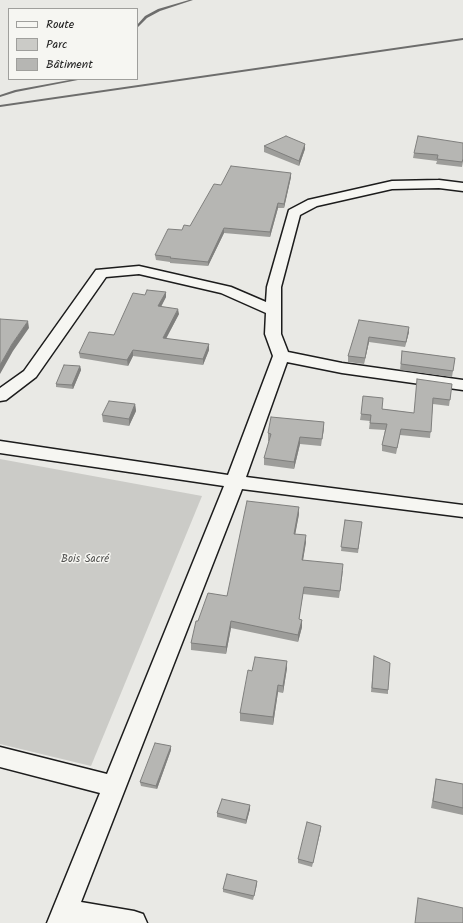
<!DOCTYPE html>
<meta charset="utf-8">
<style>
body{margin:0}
#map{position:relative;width:463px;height:923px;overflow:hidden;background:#e9e9e5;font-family:Kalam,sans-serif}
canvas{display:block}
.legend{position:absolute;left:8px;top:8px;width:130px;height:72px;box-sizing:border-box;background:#f6f6f2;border:1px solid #9f9f9c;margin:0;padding:5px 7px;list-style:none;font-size:12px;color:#1c1c1c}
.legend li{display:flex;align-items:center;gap:8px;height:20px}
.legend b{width:20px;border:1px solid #9f9f9c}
</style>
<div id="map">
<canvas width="463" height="923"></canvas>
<ul class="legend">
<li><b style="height:5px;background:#f6f6f2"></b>Route</li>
<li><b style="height:11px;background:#cbcbc7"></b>Parc</li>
<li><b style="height:11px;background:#b6b6b3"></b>Bâtiment</li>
</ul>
</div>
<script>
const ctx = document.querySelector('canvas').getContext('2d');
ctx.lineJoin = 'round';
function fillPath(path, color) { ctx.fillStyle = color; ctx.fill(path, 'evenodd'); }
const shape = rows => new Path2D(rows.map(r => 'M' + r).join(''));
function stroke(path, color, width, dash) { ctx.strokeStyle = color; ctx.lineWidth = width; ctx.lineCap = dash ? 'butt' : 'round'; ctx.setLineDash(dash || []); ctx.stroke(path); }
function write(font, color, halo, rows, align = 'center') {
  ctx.font = font + ' Kalam,sans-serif'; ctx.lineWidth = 3; ctx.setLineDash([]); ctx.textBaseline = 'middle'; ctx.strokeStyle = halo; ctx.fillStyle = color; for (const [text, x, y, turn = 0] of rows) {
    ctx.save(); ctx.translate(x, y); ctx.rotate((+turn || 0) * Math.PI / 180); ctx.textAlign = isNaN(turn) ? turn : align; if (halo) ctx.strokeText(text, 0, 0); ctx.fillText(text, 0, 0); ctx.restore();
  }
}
fillPath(shape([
 [0,459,202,496,91,766,0,744]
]), '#cbcbc7');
fillPath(shape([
 [189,0,193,0,160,11,147,18,137,28,137,25,145,16,158,9,189,0],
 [463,38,463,40,0,107,0,105,463,38],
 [75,79,83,79,16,92,0,97,0,95,15,90,75,79]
]), '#6d6d6c');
const minor = shape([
 [439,180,463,183,463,191,439,188,392,189,317,206,300,215,281,287,281,334,288,352,342,363,463,380,463,390,342,373,287,362,246,477,463,505,463,517,242,489,81,902,134,911,143,914,147,923,47,923,100,793,0,767,0,747,107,774,224,486,0,453,0,441,228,475,273,356,265,334,266,313,221,293,139,274,106,277,36,377,6,400,0,401,0,388,24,371,96,270,139,266,231,287,266,302,267,287,289,210,308,200,392,181,439,180]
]);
stroke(minor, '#1c1c1c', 3);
fillPath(minor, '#f6f6f2');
fillPath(shape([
 [463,143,463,162,462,167,436,164,437,161,413,158,414,153],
 [264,146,305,149,299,166,264,152],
 [291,173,291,177,284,208,278,208,270,237,224,233,208,266,170,263,170,262,156,260,155,255,190,226,221,185],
 [166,292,166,297,161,307,179,314,166,339,209,344,209,350,203,365,133,356,128,366,80,358,79,353,114,335,145,295],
 [359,320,409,332,405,347,369,342,364,364,348,362,348,356],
 [402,351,455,358,452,377,400,370],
 [80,366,81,370,73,389,56,387,56,384],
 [452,384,449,406,433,404,430,438,400,435,396,454,382,451,382,445,385,430,369,429,370,421,360,420,361,414,382,409,414,413],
 [135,404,136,411,129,426,103,422,102,415],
 [324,422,321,446,300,444,294,469,264,465,264,458,269,441,268,441,268,433],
 [299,514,295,534,306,542,303,560,343,571,339,598,303,594,299,619,302,620,302,627,298,642,231,628,226,654,191,650,191,643,198,621,227,596],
 [345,520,362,522,358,553,341,551],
 [374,656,388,690,388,694,371,692],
 [287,668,283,693,278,692,273,725,240,721,240,713,252,671],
 [171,750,157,789,141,786,140,782],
 [436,779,463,784,463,815,431,808],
 [250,805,250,809,246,824,217,817,217,813],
 [321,826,312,867,298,863,298,859],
 [257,881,257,885,253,900,223,892,223,889]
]), '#9d9d9a');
fillPath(shape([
 [305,144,305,149,299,166,299,161],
 [291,173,291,177,284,208,284,204],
 [278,203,278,208,270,237,270,232],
 [224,228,224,233,208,266,208,262],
 [166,292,166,297,158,312,158,306],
 [178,309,179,314,163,344,163,338],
 [28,321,29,328,13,351,0,374,0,365,12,344],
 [409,327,409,332,405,347],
 [369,337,369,342,364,364,365,358],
 [209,344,209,350,203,365,203,359],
 [133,350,133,356,128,366,127,360],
 [80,366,81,370,73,389,72,385],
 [135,404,136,411,129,426,129,419],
 [324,422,324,429,321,446,322,439],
 [300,437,300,444,294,469,294,462],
 [299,507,299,514,294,541,294,534],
 [306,535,306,542,302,566,302,560],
 [302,620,302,627,298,642,298,635],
 [231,621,231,628,226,654,226,647],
 [287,661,287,668,283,693,283,686],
 [278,685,278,692,273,725,273,717],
 [171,746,171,750,157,789,156,786],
 [250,805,250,809,246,824,246,820],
 [321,826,321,829,312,867,313,863]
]), '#7f7f7d');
const building = shape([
 [286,136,305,144,299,161,264,146,286,136],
 [418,136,463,143,463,159,462,162,437,159,438,155,414,153,418,136],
 [231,166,291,173,284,204,278,203,270,232,224,228,208,262,170,258,171,257,155,255,168,229,182,230,184,225,190,226,214,184,221,185,231,166],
 [147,290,166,292,158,306,178,309,163,338,209,344,203,359,133,350,127,360,79,353,89,332,114,335,133,293,145,295,147,290],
 [0,319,28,321,12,344,0,365,0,319],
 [359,320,409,327,406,342,369,337,365,358,348,356,359,320],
 [402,351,455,358,453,371,401,364,402,351],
 [64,365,80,366,72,385,56,384,64,365],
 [417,379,452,384,450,400,433,398,431,432,401,429,397,448,382,445,387,424,370,423,371,415,361,414,363,396,383,398,382,409,414,413,417,379],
 [109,401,135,404,129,419,102,415,109,401],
 [271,417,324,422,322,439,300,437,294,462,264,458,271,434,268,433,271,417],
 [247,501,299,507,294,534,306,535,302,560,343,564,340,591,304,587,299,619,302,620,298,635,231,621,226,647,191,643,196,621,198,621,208,593,227,596,247,501],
 [345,520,362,522,358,549,341,547,345,520],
 [374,656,390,663,388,690,372,688,374,656],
 [255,657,287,661,283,686,278,685,273,717,240,713,248,670,252,671,255,657],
 [155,743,171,746,156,786,140,782,155,743],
 [436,779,463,784,463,808,433,801,436,779],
 [222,799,250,805,246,820,217,813,222,799],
 [307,822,321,826,313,863,298,859,307,822],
 [227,874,257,881,254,896,223,889,227,874],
 [418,898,463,908,463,923,415,923,418,898]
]);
fillPath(building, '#b6b6b3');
stroke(building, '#7f7f7d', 1);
write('11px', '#51514f', '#f6f6f2', [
 ["Bois Sacré",85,560]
]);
</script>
